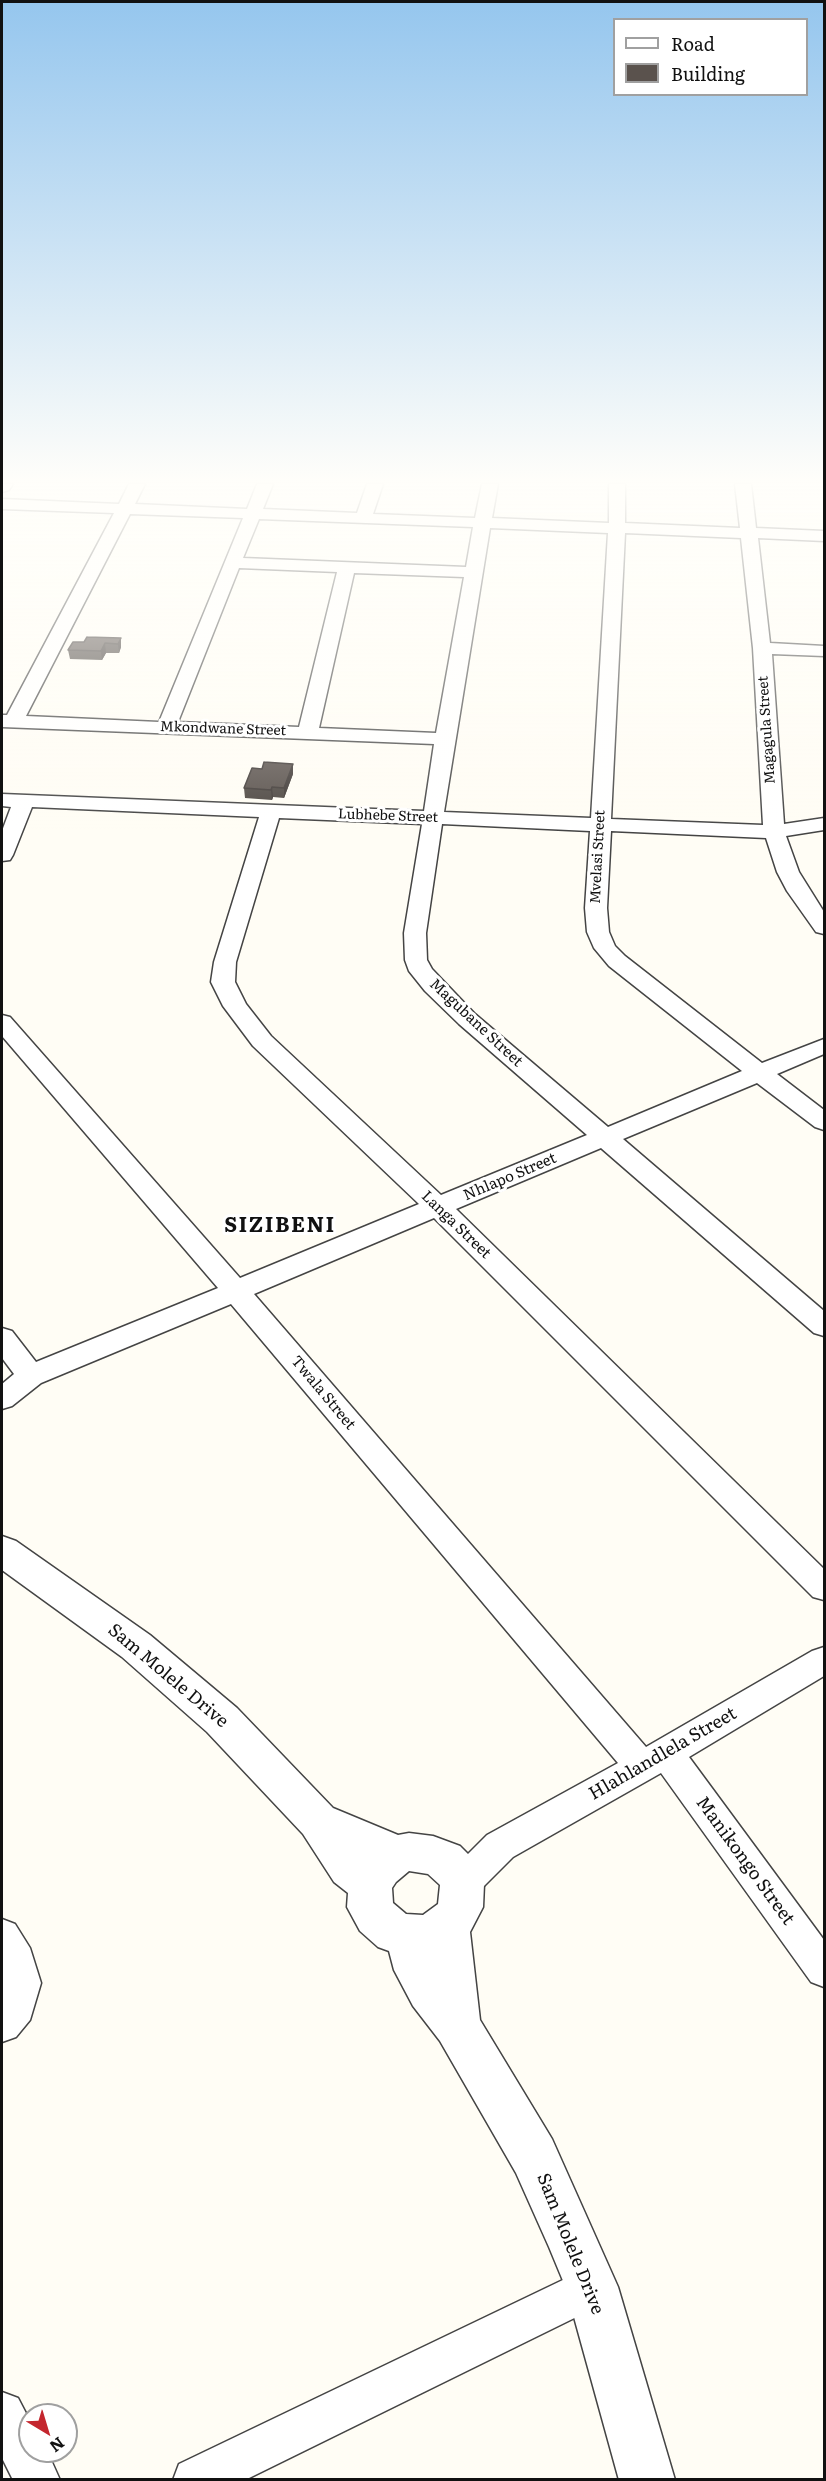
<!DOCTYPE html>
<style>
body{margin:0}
#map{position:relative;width:826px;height:2481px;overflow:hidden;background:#fffdf5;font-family:Literata,serif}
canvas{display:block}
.frame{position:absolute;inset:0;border:3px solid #111;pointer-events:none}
.legend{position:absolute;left:613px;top:18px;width:195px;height:78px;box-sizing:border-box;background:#fff;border:2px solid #a0a0a0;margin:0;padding:8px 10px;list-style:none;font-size:18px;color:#111}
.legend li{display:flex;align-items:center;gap:12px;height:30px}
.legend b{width:30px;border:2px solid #a0a0a0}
.north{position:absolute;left:18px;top:2403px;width:60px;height:60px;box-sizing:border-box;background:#fff;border:2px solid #a0a0a0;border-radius:50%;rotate:142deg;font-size:16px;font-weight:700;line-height:24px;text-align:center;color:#111}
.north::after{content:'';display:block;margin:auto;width:21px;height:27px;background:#c4262e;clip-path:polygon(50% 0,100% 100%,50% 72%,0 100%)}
</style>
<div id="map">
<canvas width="826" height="2481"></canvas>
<div class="frame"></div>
<ul class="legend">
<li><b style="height:8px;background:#fff"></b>Road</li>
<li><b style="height:16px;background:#5a524d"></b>Building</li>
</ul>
<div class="north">N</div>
</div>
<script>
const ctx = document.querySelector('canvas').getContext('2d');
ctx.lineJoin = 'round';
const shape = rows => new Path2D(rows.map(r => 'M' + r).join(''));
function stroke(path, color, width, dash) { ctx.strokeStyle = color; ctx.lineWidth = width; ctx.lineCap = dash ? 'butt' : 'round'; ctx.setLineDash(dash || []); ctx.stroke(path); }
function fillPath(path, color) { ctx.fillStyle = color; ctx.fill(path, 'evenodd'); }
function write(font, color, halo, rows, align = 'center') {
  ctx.font = font + ' Literata,serif'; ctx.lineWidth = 6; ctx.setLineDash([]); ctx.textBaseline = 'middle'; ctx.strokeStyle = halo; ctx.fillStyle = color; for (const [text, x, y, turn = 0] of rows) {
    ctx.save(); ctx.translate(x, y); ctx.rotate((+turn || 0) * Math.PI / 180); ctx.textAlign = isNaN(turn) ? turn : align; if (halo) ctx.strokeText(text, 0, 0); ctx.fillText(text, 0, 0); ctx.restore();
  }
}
const minor = shape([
 [129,484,145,484,135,504,247,509,257,484,273,484,263,509,357,513,367,484,383,484,373,514,475,518,482,484,498,484,492,518,609,523,609,484,625,484,625,523,740,528,735,484,751,484,756,528,824,531,824,541,758,538,770,643,824,646,824,656,772,654,784,824,824,818,824,830,786,836,799,872,824,912,824,934,816,932,787,891,777,872,766,838,611,831,607,908,609,932,615,946,625,956,762,1063,824,1039,824,1054,777,1074,824,1110,824,1130,815,1127,757,1083,623,1139,824,1311,824,1336,814,1333,601,1148,456,1209,824,1569,824,1600,813,1597,434,1218,254,1294,646,1747,812,1651,824,1647,824,1676,689,1757,824,1940,824,1987,811,1982,661,1773,513,1857,475,1895,462,1900,449,1895,444,1884,449,1873,487,1835,618,1763,231,1304,41,1383,12,1406,2,1409,2,1384,14,1374,2,1358,2,1328,12,1331,36,1362,218,1288,2,1036,2,1015,10,1017,240,1278,419,1204,253,1046,223,1006,211,982,214,962,259,817,32,807,13,855,10,860,2,861,2,831,11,807,2,806,2,794,424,811,434,744,2,727,2,715,7,715,114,513,2,509,2,499,119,504,129,484],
 [130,514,243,518,159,722,26,716,130,514],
 [259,519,473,527,466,567,243,558,259,519],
 [490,528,608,533,591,818,444,812,490,528],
 [625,533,741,538,753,648,763,825,611,819,625,533],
 [239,568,337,572,299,727,178,722,239,568],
 [354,573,464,577,436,733,319,728,354,573],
 [279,818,422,824,404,933,405,960,409,971,425,991,459,1024,587,1135,441,1195,271,1036,246,1004,235,982,236,962,279,818],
 [442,824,590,831,585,908,587,932,594,948,609,966,742,1071,608,1127,475,1014,432,969,427,960,426,933,442,824],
 [2,1919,15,1924,30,1948,41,1983,30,2020,16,2037,2,2042,2,1919],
 [592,2266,607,2272,613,2287,607,2302,245,2480,173,2480,179,2464,592,2266],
 [2,2392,18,2398,30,2421,30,2451,47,2451,60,2480,13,2480,2,2458,2,2392]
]);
const tertiary = shape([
 [2,484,13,484,9,490,2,492,2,484],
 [2,1536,16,1541,150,1635,237,1708,333,1808,398,1835,409,1833,433,1836,460,1846,471,1857,484,1884,483,1907,470,1932,480,2020,552,2139,610,2269,618,2287,675,2480,619,2480,566,2288,549,2247,516,2173,440,2041,413,2006,394,1970,389,1951,378,1947,360,1931,347,1907,348,1893,334,1882,303,1834,207,1732,122,1657,2,1570,2,1536],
 [409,1871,428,1874,440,1885,438,1904,423,1915,406,1914,393,1903,392,1888,396,1882,409,1871]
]);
stroke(minor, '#444', 3);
stroke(tertiary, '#444', 3);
fillPath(minor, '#fff');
fillPath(tertiary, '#fff');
fillPath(shape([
 [121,638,121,647,119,653,106,653,102,660,70,659,68,650,84,642],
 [293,774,284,798,273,797,272,800,245,798,244,788]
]), '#4d4742');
fillPath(shape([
 [121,638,121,647,119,653,118,644],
 [105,643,106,653,102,660,101,651],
 [293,764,293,774,284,798,284,788],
 [272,787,273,797,272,800,271,790]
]), '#3f3936');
const building = shape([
 [87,637,121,638,118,644,105,643,101,651,68,650,73,642,84,642,87,637],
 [264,762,293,764,284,788,272,787,271,790,244,788,252,768,262,769,264,762]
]);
fillPath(building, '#5a524d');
stroke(building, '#3f3936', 1.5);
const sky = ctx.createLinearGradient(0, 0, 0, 831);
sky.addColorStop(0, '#95c6ee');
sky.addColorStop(0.58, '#fffefa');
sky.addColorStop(1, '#fffefa00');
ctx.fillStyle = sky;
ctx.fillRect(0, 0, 826, 831);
write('14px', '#111', '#fff', [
 ["Mkondwane Street",223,729,2],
 ["Magagula Street",767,730,-94],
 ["Lubhebe Street",388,816,2],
 ["Mvelasi Street",598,857,-87]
]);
write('15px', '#111', '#fff', [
 ["Magubane Street",476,1023,43],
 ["Nhlapo Street",510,1177,-23],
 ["Langa Street",456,1225,44],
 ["Twala Street",323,1393,50]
]);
write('18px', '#111', '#fff', [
 ["Sam Molele Drive",168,1676,40],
 ["Hlahlandlela Street",663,1754,-30],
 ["Manikongo Street",745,1861,54],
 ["Sam Molele Drive",570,2244,68]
]);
ctx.letterSpacing = '1.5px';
write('bold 21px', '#111', '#fff', [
 ["SIZIBENI",280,1226]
]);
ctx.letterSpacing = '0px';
</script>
